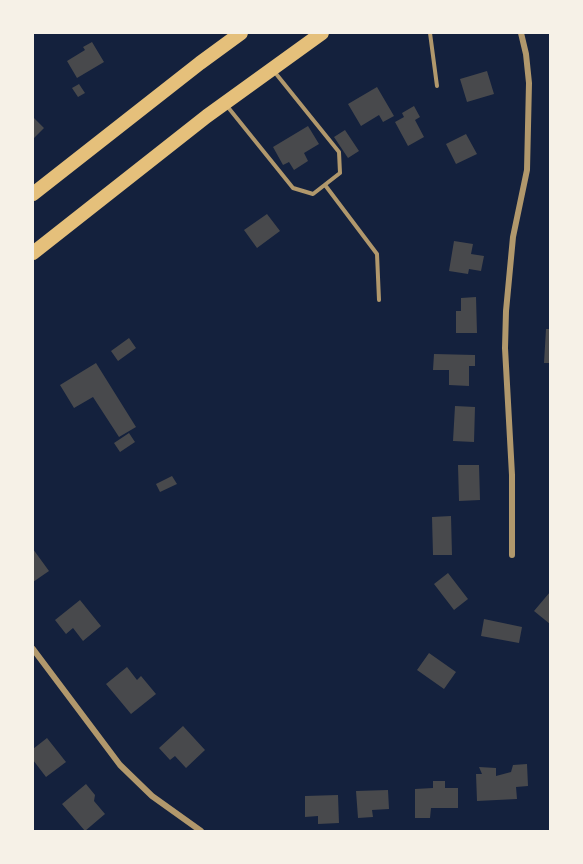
<!DOCTYPE html>
<style>
body{margin:0}
#map{position:relative;width:583px;height:864px;overflow:hidden;background:#14213d;font-family:Signika,sans-serif}
canvas{display:block}
.frame{position:absolute;inset:0;border:34px solid #f6f1e7;pointer-events:none}
</style>
<div id="map">
<canvas width="583" height="864"></canvas>
<div class="frame"></div>
</div>
<script>
const ctx = document.querySelector('canvas').getContext('2d');
ctx.lineJoin = 'round';
function fillPath(path, color) { ctx.fillStyle = color; ctx.fill(path, 'evenodd'); }
const shape = rows => new Path2D(rows.map(r => 'M' + r).join(''));
function stroke(path, color, width, dash) { ctx.strokeStyle = color; ctx.lineWidth = width; ctx.lineCap = dash ? 'butt' : 'round'; ctx.setLineDash(dash || []); ctx.stroke(path); }
fillPath(shape([
 [92,42,104,62,77,78,67,61,85,50,83,47],
 [487,71,494,94,467,102,460,79],
 [79,84,85,93,78,97,72,88],
 [377,87,394,116,383,122,379,115,361,126,348,104],
 [414,106,420,117,415,120,424,137,408,146,395,122,404,117,402,113],
 [33,117,44,128,33,139],
 [308,126,319,144,304,153,308,161,294,170,289,162,283,165,273,147],
 [345,130,359,151,348,158,334,137],
 [466,134,477,154,456,164,446,144],
 [267,214,280,231,257,248,244,230],
 [454,241,473,244,471,254,484,256,481,271,469,269,468,274,449,271],
 [476,297,477,333,456,333,456,311,461,311,461,298],
 [546,329,550,329,550,363,544,363],
 [129,338,136,348,118,361,111,351],
 [434,354,475,355,475,366,469,366,469,386,449,385,449,370,433,370],
 [96,363,136,427,119,437,93,397,74,408,60,385],
 [455,406,475,407,474,442,453,441],
 [129,433,135,442,120,452,114,443],
 [458,465,479,465,480,500,459,501],
 [172,476,177,484,160,492,156,484],
 [451,516,452,555,433,555,432,517],
 [33,549,49,571,33,582],
 [448,573,468,599,454,610,434,584],
 [550,592,550,624,534,611],
 [80,600,101,626,83,641,73,628,66,634,55,620],
 [484,619,522,627,519,643,481,636],
 [429,653,456,672,444,689,417,670],
 [127,667,137,680,141,676,156,694,131,714,106,684],
 [183,726,205,750,186,768,175,756,170,760,159,748],
 [47,738,66,762,46,777,33,760,33,749],
 [527,764,528,786,516,787,517,799,477,801,476,774,482,774,479,767,496,768,496,776,511,772,513,765],
 [433,781,445,781,445,788,458,788,458,808,431,808,430,818,415,818,415,789,433,788],
 [86,784,95,795,94,801,105,814,85,831,62,804],
 [388,790,389,809,372,810,373,817,358,818,356,791],
 [338,795,339,823,318,824,318,816,305,817,305,796]
]), '#48494c');
stroke(shape([
 [430,33,437,86],
 [227,106,293,188,313,194,340,173,339,152,273,70],
 [325,185,377,254,379,300]
]), '#b1986c', 4);
stroke(shape([
 [512,555,512,475,505,348,506,311,513,237,527,170,529,83,526,54,521,33],
 [33,649,120,765,152,796,201,831]
]), '#b1986c', 6);
stroke(shape([
 [33,194,200,63,241,33],
 [33,253,207,116,322,33]
]), '#e5c07b', 14);
</script>
